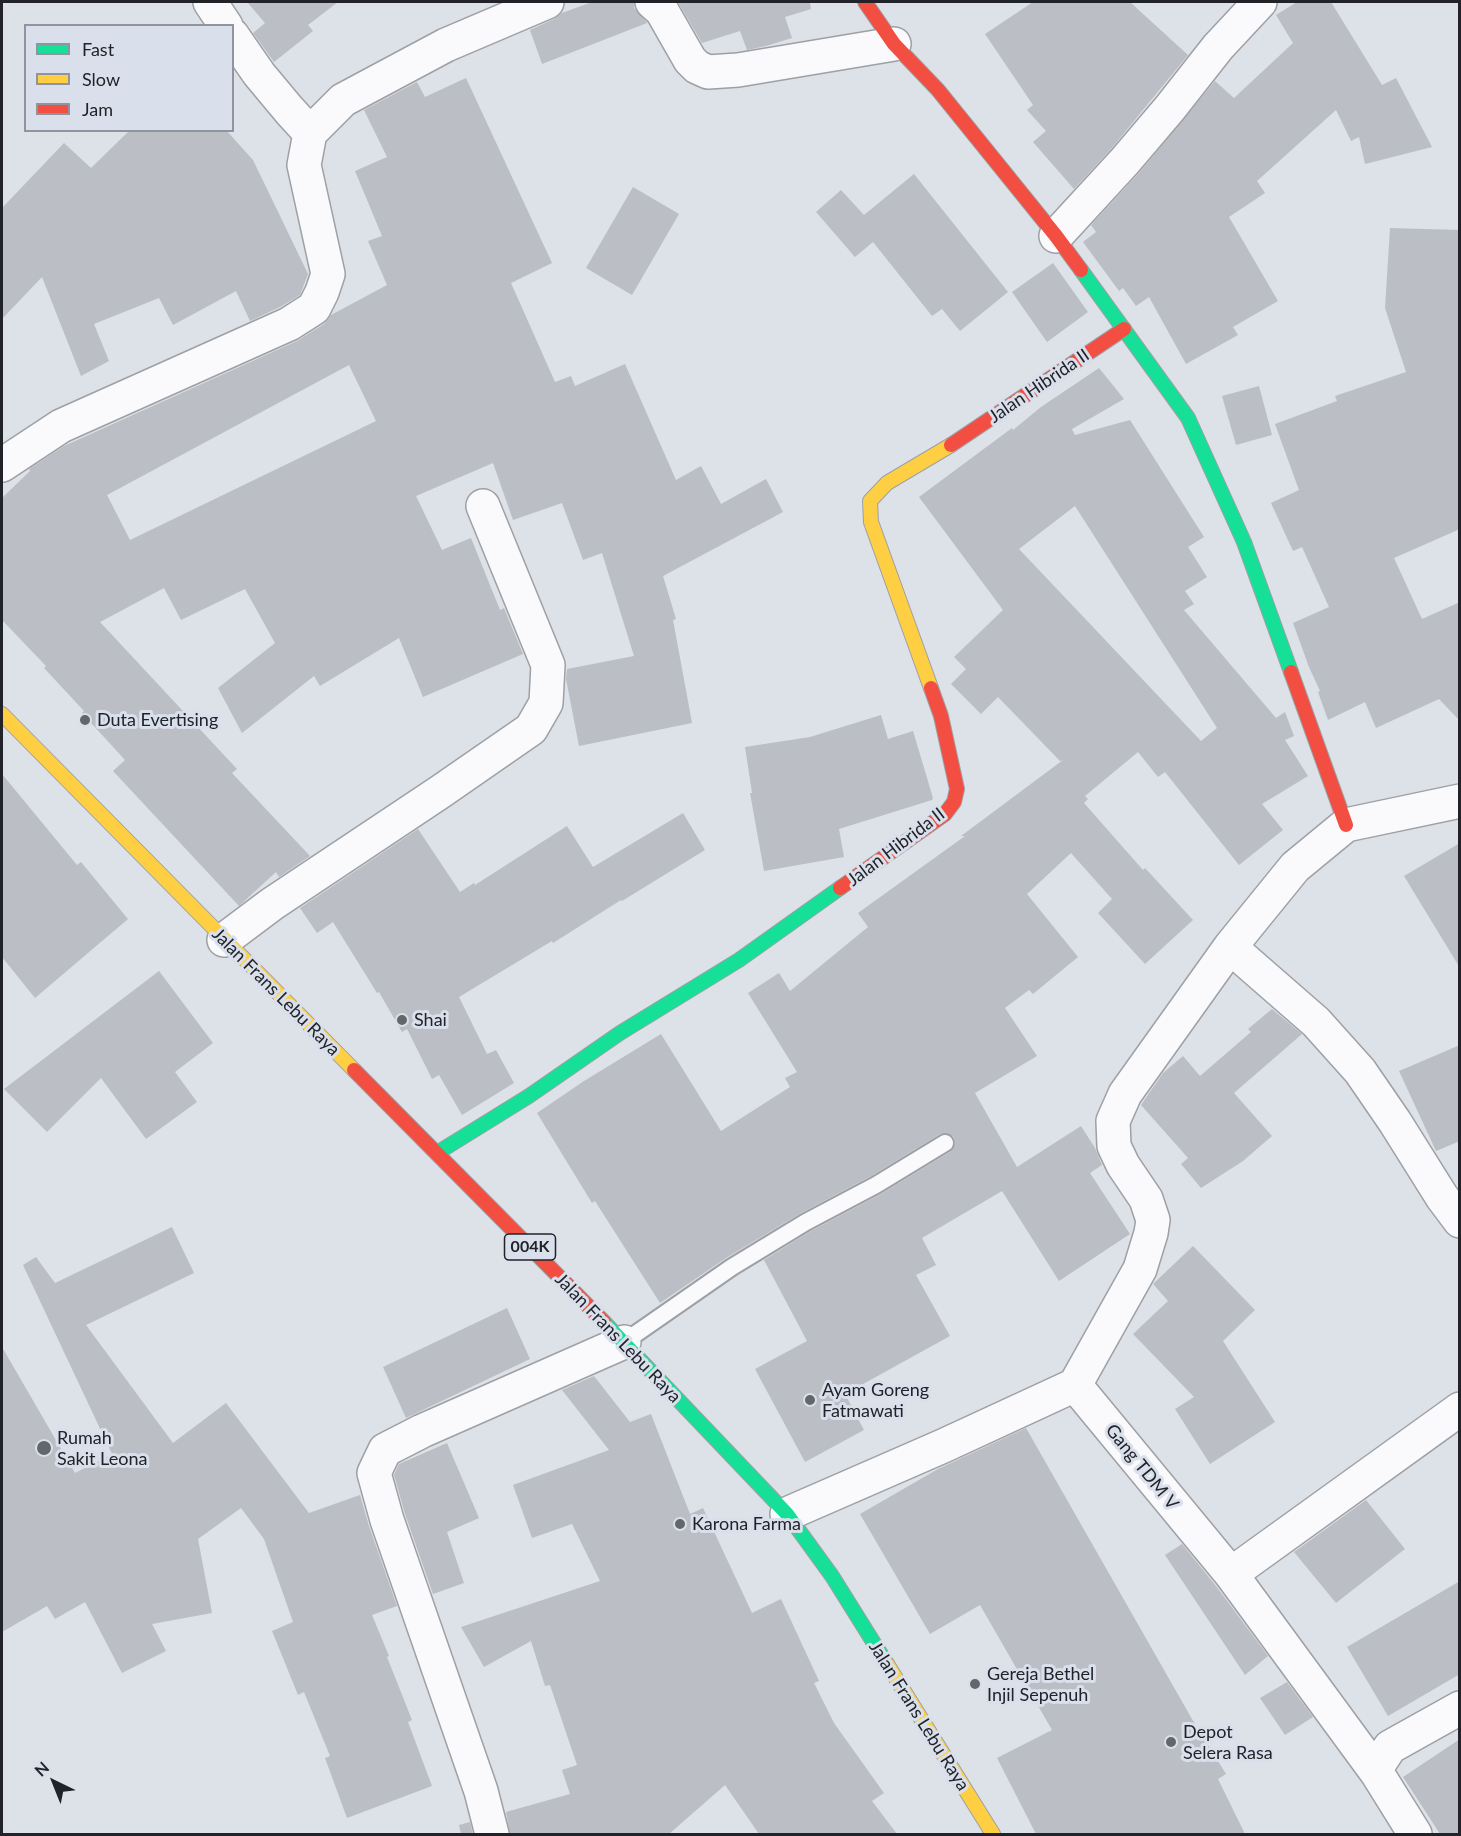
<!DOCTYPE html>
<style>
body{margin:0}
#map{position:relative;width:1461px;height:1836px;overflow:hidden;background:#dde1e8;font-family:Lato,sans-serif}
canvas{display:block}
.frame{position:absolute;inset:0;border:3px solid #212328;pointer-events:none}
.legend{position:absolute;left:24px;top:24px;width:210px;height:108px;box-sizing:border-box;background:#d9e0ec;border:2px solid #8f949e;margin:0;padding:8px 10px;list-style:none;font-size:18px;color:#212328}
.legend li{display:flex;align-items:center;gap:12px;height:30px}
.legend b{width:30px;border:2px solid #8f949e}
.north{position:absolute;left:24px;top:1752px;width:60px;height:60px;-webkit-text-stroke:4px #d9e0ec;paint-order:stroke;rotate:317deg;font-size:16px;font-weight:700;line-height:24px;text-align:center;color:#212328}
.north::after{content:'';display:block;margin:auto;width:21px;height:27px;background:#212328;clip-path:polygon(50% 0,100% 100%,50% 72%,0 100%)}
</style>
<div id="map">
<canvas width="1461" height="1836"></canvas>
<div class="frame"></div>
<ul class="legend">
<li><b style="height:8px;background:#16e098"></b>Fast</li>
<li><b style="height:8px;background:#ffcf43"></b>Slow</li>
<li><b style="height:8px;background:#f24e42"></b>Jam</li>
</ul>
<div class="north">N</div>
</div>
<script>
const ctx = document.querySelector('canvas').getContext('2d');
ctx.lineJoin = 'round';
function fillPath(path, color) { ctx.fillStyle = color; ctx.fill(path, 'evenodd'); }
const shape = rows => new Path2D(rows.map(r => 'M' + r).join(''));
function stroke(path, color, width, dash) { ctx.strokeStyle = color; ctx.lineWidth = width; ctx.lineCap = dash ? 'butt' : 'round'; ctx.setLineDash(dash || []); ctx.stroke(path); }
function write(font, color, halo, rows, align = 'center') {
  ctx.font = font + ' Lato,sans-serif'; ctx.lineWidth = 6; ctx.setLineDash([]); ctx.textBaseline = 'middle'; ctx.strokeStyle = halo; ctx.fillStyle = color; for (const [text, x, y, turn = 0] of rows) {
    ctx.save(); ctx.translate(x, y); ctx.rotate((+turn || 0) * Math.PI / 180); ctx.textAlign = isNaN(turn) ? turn : align; if (halo) ctx.strokeText(text, 0, 0); ctx.fillText(text, 0, 0); ctx.restore();
  }
}
fillPath(shape([
 [247,2,338,2,308,25,313,31,274,62,253,33,265,23],
 [592,2,634,2,634,8,647,23,542,64,530,30,554,19,562,13],
 [678,2,810,2,811,9,785,17,792,38,766,46,747,50,740,31,702,43],
 [1033,2,1130,2,1188,55,1111,149,1074,189,1033,142,1046,131,1027,110,1033,105,985,34],
 [1297,2,1331,2,1382,85,1396,78,1432,147,1365,164,1359,137,1351,141,1336,110,1257,181,1265,193,1229,217,1278,301,1233,327,1238,335,1186,364,1149,297,1136,306,1123,288,1119,291,1083,242,1096,232,1091,225,1139,173,1215,81,1234,98,1293,43,1276,15],
 [466,78,552,263,511,283,555,382,571,376,575,386,625,364,676,480,701,466,721,504,766,479,783,512,663,576,676,619,673,620,692,723,579,746,566,679,567,669,634,656,602,553,583,560,562,503,513,520,493,463,416,496,442,550,471,538,500,610,504,608,523,654,423,697,399,638,320,686,314,676,242,733,218,688,275,643,245,589,181,620,164,588,100,622,237,769,232,773,310,856,279,877,276,872,239,906,113,771,125,760,82,713,84,711,44,668,46,666,2,620,2,498,30,471,29,469,64,446,297,341,324,324,331,315,387,285,368,241,382,236,355,171,387,157,364,110,417,82,425,97],
 [349,365,376,421,130,540,107,495],
 [130,130,226,130,253,160,308,274,300,295,280,307,250,321,236,291,173,325,159,298,94,324,109,361,81,376,42,277,2,319,2,208,64,143,91,168],
 [914,174,1008,292,960,331,942,309,932,316,873,242,855,257,816,212,841,190,864,215],
 [633,187,679,214,632,295,586,268],
 [1390,228,1460,230,1460,529,1394,558,1422,619,1460,602,1460,721,1439,699,1376,728,1365,702,1328,720,1318,692,1320,691,1309,667,1293,623,1329,607,1302,547,1293,551,1271,503,1299,490,1275,424,1337,401,1335,396,1406,372,1385,308],
 [1053,263,1088,312,1047,342,1012,292],
 [1099,368,1124,399,1072,429,1075,435,1130,420,1204,537,1188,547,1207,577,1185,591,1194,604,1184,610,1276,718,1285,712,1294,736,1285,740,1308,776,1262,804,1283,830,1239,865,1165,772,1158,777,1138,752,1085,796,1088,799,1084,803,1143,870,1145,868,1193,920,1145,964,1098,913,1112,899,1071,853,1027,894,1078,957,1033,994,1029,990,1005,1008,1037,1056,975,1093,1017,1167,1081,1126,1095,1148,1102,1165,1090,1173,1130,1234,1059,1281,1002,1191,922,1238,936,1265,916,1275,950,1336,845,1394,864,1430,805,1462,755,1369,807,1341,764,1260,811,1231,881,1194,950,1152,955,1143,954,1137,945,1133,940,1134,871,1176,801,1213,726,1258,660,1303,595,1201,592,1203,537,1113,584,1081,661,1034,721,1131,790,1087,785,1078,797,1072,748,993,779,973,790,991,868,927,858,913,965,836,961,836,1063,760,1060,761,998,697,981,714,951,684,966,669,954,657,1003,610,919,497,1012,428,1013,430,1041,407],
 [1075,506,1217,728,1201,741,1019,549],
 [1259,386,1272,435,1236,445,1222,396],
 [881,715,888,739,913,731,933,798,932,800,839,829,844,857,764,871,750,793,752,793,745,747,810,737],
 [2,774,77,865,81,862,128,919,35,998,2,957],
 [683,813,705,850,622,901,621,900,553,943,552,941,459,997,487,1054,496,1050,514,1083,462,1115,439,1075,432,1079,407,1029,402,1032,379,992,377,993,333,922,317,933,300,908,418,829,460,892,474,883,475,885,567,826,593,867],
 [1460,843,1460,968,1404,876],
 [159,971,213,1043,175,1072,197,1102,146,1139,101,1078,47,1132,4,1089],
 [1272,1009,1302,1034,1234,1093,1272,1136,1243,1161,1201,1188,1181,1164,1188,1158,1141,1105,1163,1073,1183,1056,1200,1076,1251,1032,1248,1029],
 [1460,1045,1460,1141,1436,1151,1399,1071],
 [172,1227,194,1273,86,1325,173,1443,226,1403,309,1513,360,1495,369,1526,397,1606,372,1615,389,1656,387,1657,412,1720,408,1722,432,1786,347,1818,325,1758,330,1756,304,1692,298,1695,272,1631,293,1622,264,1539,241,1508,198,1539,212,1613,152,1624,166,1651,122,1673,85,1602,55,1619,47,1606,2,1632,2,1347,75,1473,112,1454,23,1265,36,1257,55,1283],
 [1193,1246,1255,1310,1223,1341,1275,1422,1210,1464,1175,1409,1194,1397,1133,1334,1168,1301,1153,1284],
 [507,1308,530,1359,406,1418,383,1367],
 [594,1376,630,1422,651,1414,690,1514,703,1508,752,1613,781,1599,819,1681,814,1683,834,1723,884,1793,872,1801,897,1834,759,1834,725,1785,669,1834,510,1834,506,1812,570,1794,562,1770,577,1765,550,1685,545,1686,531,1641,484,1667,461,1627,600,1581,572,1524,532,1538,513,1485,609,1450,562,1390],
 [1026,1428,1192,1719,1226,1774,1218,1779,1245,1834,1036,1834,997,1758,1052,1730,980,1605,930,1634,860,1514,938,1469],
 [447,1443,479,1518,447,1532,464,1583,433,1594,405,1514,394,1475,399,1464],
 [1366,1500,1405,1549,1336,1603,1294,1552],
 [1182,1544,1216,1586,1268,1656,1245,1675,1165,1555],
 [1460,1581,1460,1674,1388,1716,1347,1647],
 [1287,1682,1313,1717,1285,1735,1260,1698],
 [1460,1739,1460,1834,1440,1834,1403,1777],
 [470,1822,473,1834,461,1834,459,1825]
]), '#bbbec4');
const lane = shape([
 [624,1342,732,1267,806,1222,876,1185,945,1143]
]);
const street = shape([
 [210,2,226,26],
 [652,2,662,11,690,60,697,67,708,72,738,70,894,44],
 [232,35,259,74,289,110,310,133],
 [1056,236,1125,161,1170,108,1218,47,1260,2],
 [2,465,61,426,289,324,314,308,322,292,328,274,304,165,310,133,343,100,446,45,547,2],
 [224,940,272,904,440,792,531,729,546,703,548,665,483,506],
 [1230,947,1316,1022,1360,1071,1395,1122,1442,1197,1460,1221],
 [1075,1385,1140,1269,1151,1233,1153,1220,1146,1199,1123,1165,1114,1146,1113,1121,1125,1094,1230,947,1295,867,1346,825,1460,801],
 [1075,1385,1231,1574,1377,1773,1415,1834],
 [787,1514,943,1446,1075,1385],
 [1231,1574,1460,1409],
 [1377,1773,1379,1764,1390,1747,1460,1708],
 [492,1834,481,1791,387,1520,374,1473,385,1450,422,1431,624,1342]
]);
const fast = shape([
 [1081,270,1188,418,1244,542,1291,672],
 [437,1153,529,1096,620,1033,739,960,840,888],
 [604,1322,787,1514,832,1576,887,1664]
]);
const slow = shape([
 [931,688,871,522,870,501,887,483,951,445],
 [2,714,354,1070],
 [887,1664,993,1834]
]);
const jam = shape([
 [865,2,894,44,938,90,1056,236,1081,270],
 [951,445,1124,329],
 [1291,672,1346,825],
 [840,888,945,814,954,802,957,789,941,716,931,688],
 [354,1070,604,1322]
]);
stroke(lane, '#9da0a4', 20);
stroke(street, '#9da0a4', 36);
stroke(fast, '#9da0a4', 16);
stroke(slow, '#9da0a4', 16);
stroke(jam, '#9da0a4', 16);
stroke(lane, '#fafafc', 16);
stroke(street, '#fafafc', 33);
stroke(fast, '#16e098', 14);
stroke(slow, '#ffcf43', 14);
stroke(jam, '#f24e42', 14);
for (const [x, y, r, color] of [
 [85,720,6,"#63666b"],
 [402,1020,6,"#63666b"],
 [810,1400,6,"#63666b"],
 [44,1448,8,"#63666b"],
 [680,1524,6,"#63666b"],
 [975,1684,6,"#63666b"],
 [1171,1742,6,"#63666b"]
]) { const dot = new Path2D(); dot.arc(x, y, r, 0, 2 * Math.PI); ctx.fillStyle = color; ctx.fill(dot); stroke(dot, '#d9e0ec', 2); }
for (const [x, y, w] of [
 [530,1247,51]
]) { const box = new Path2D(); box.roundRect(x - w / 2, y - 13, w, 26, 4.5); ctx.fillStyle = '#d9e0ec'; ctx.fill(box); stroke(box, '#212328', 1.5); }
write('bold 16px', '#212328', null, [
 ["004K",530,1247]
]);
write('18px', '#212328', '#d9e0ec', [
 ["Jalan Hibrida II",1039,386,-34],
 ["Jalan Hibrida II",896,847,-37],
 ["Jalan Frans Lebu Raya",276,992,45],
 ["Jalan Frans Lebu Raya",618,1338,46],
 ["Gang TDM V",1142,1467,51],
 ["Jalan Frans Lebu Raya",919,1716,58]
]);
write('18px', '#212328', '#d9e0ec', [
 ["Duta Evertising",97,720],
 ["Shai",414,1020],
 ["Ayam Goreng",822,1390],
 ["Fatmawati",822,1411],
 ["Rumah",57,1438],
 ["Sakit Leona",57,1459],
 ["Karona Farma",692,1524],
 ["Gereja Bethel",987,1674],
 ["Injil Sepenuh",987,1695],
 ["Depot",1183,1732],
 ["Selera Rasa",1183,1753]
], 'left');
</script>
